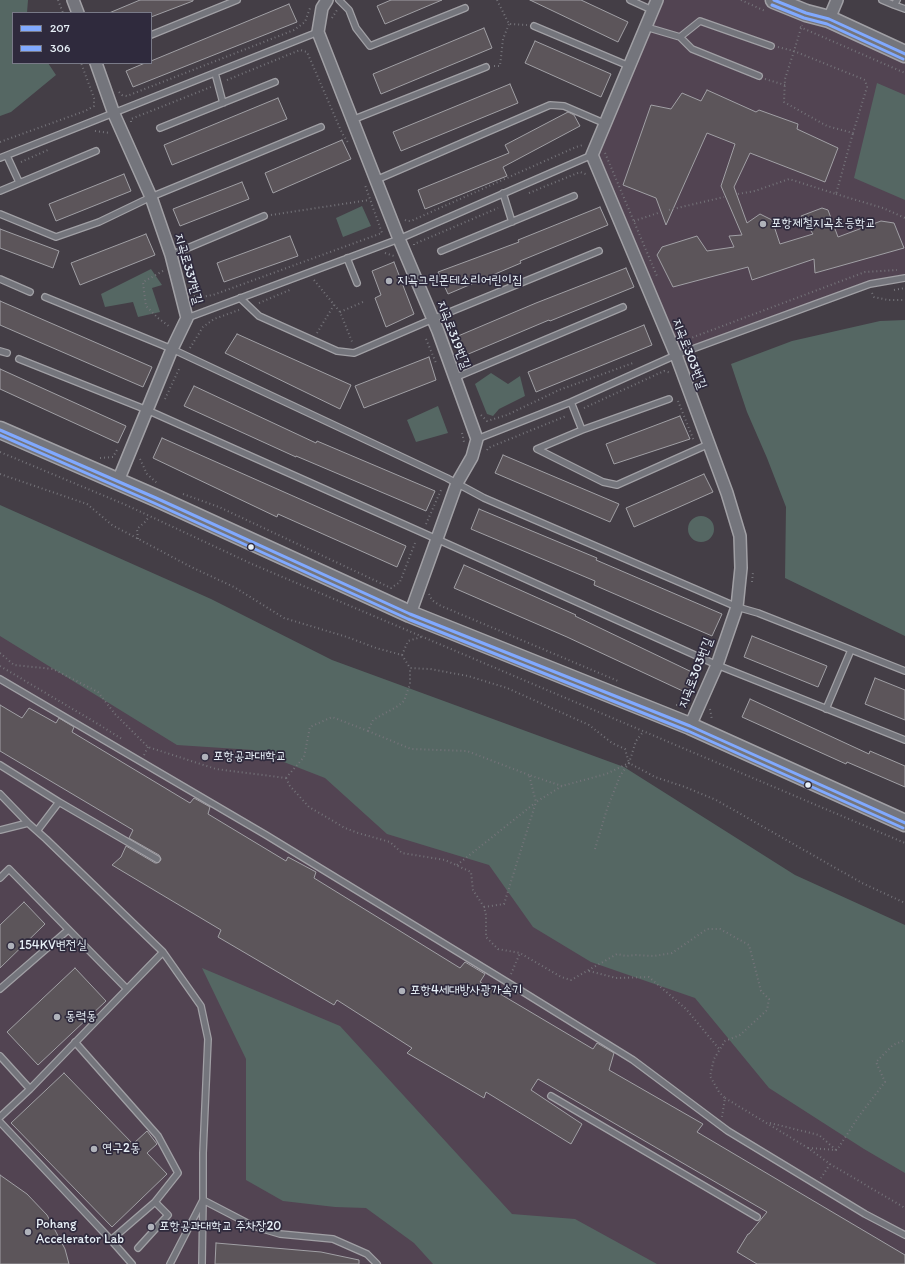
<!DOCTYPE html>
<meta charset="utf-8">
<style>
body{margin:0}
#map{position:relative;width:905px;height:1264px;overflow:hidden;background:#443e46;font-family:Itim,sans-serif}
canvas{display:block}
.legend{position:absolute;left:12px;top:12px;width:140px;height:52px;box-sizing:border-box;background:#2f2a3d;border:1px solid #797a88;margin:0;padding:5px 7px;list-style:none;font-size:12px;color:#e8f1f8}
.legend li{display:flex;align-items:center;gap:8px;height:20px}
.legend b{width:20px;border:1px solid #797a88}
</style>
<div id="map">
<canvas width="905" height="1264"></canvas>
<ul class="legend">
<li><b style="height:5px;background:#80a9ff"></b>207</li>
<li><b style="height:5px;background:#80a9ff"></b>306</li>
</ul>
</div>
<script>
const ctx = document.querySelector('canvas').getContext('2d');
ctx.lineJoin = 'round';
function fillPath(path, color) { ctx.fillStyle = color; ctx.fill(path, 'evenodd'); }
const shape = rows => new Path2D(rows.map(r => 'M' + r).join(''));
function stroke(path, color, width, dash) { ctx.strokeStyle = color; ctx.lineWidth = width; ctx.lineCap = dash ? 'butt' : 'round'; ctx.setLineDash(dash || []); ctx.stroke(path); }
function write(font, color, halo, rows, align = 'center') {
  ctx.font = font + ' Itim,"Poor Story",sans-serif'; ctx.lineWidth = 3.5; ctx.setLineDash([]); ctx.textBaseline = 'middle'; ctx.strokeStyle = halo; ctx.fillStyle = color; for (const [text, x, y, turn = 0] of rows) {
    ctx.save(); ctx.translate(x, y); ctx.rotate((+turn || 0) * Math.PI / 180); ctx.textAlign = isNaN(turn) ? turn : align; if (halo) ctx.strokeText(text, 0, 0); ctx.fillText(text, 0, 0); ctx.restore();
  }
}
fillPath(shape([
 [657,0,774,0,905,54,905,278,870,284,676,355,592,155],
 [0,564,905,1009,905,1264,0,1264]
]), '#524452');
fillPath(shape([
 [0,0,28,0,27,13,13,13,13,63,48,63,56,75,11,112,0,116],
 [877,83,905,95,905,200,854,178],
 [362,206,371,226,343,237,336,218],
 [151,269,162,285,152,288,160,312,138,317,133,302,105,307,101,294],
 [905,320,905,636,785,578,786,507,767,458,747,412,731,364,792,341,880,321],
 [491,373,508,384,520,376,525,396,499,409,493,416,487,414,475,384],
 [438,406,448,433,416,442,407,420],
 [0,505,211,599,332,660,624,767,795,875,905,925,905,1173,864,1149,769,1088,695,998,591,962,533,927,489,865,387,834,325,778,253,750,177,745,0,636],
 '688 529a13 13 0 1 1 26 0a13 13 0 1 1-26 0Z',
 [202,968,340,1026,512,1214,575,1219,657,1264,433,1264,414,1243,366,1208,335,1207,283,1201,246,1180,246,1059]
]), '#556763');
const building = shape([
 [140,0,193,0,193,1,151,17,151,13,109,13,140,0],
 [391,0,442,0,385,24,377,6,391,0],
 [530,0,581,0,628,22,618,42,530,0],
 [289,4,297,22,133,87,126,71,145,63,151,63,151,61,289,4],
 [484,28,492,48,381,94,373,74,484,28],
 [535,41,611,74,601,97,525,63,535,41],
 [510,84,518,103,401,151,393,132,510,84],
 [707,90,756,112,759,110,798,124,797,129,838,148,825,182,750,153,734,187,747,223,760,214,772,220,780,244,813,234,801,216,822,208,828,210,838,237,881,221,894,223,904,248,815,273,814,259,752,280,748,267,673,287,657,255,662,247,697,236,707,251,734,247,729,236,742,235,721,186,735,144,707,133,666,225,656,198,623,185,651,105,671,109,682,93,701,101,707,90],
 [278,98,287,119,172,165,164,145,278,98],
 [568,112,574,115,580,126,503,167,507,176,425,209,418,190,509,153,505,145,568,112],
 [342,140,351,159,273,193,265,173,342,140],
 [124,174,131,191,56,221,49,204,124,174],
 [242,182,249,199,180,226,173,209,242,182],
 [600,207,608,225,520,261,521,263,448,294,438,272,519,242,518,240,600,207],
 [0,229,59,251,53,268,0,248,0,229],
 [146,234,155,255,80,285,71,263,146,234],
 [290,236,298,256,224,282,217,263,290,236],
 [394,262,414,314,386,327,375,298,381,295,372,271,394,262],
 [626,268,634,287,550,321,549,320,466,355,458,336,536,303,626,268],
 [0,301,152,367,143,387,0,325,0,301],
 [644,325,652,345,536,392,528,372,644,325],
 [237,334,351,385,340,409,225,353,237,334],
 [429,357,436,380,364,408,355,386,429,357],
 [0,369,126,426,118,443,0,389,0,369],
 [194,386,316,443,317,441,435,491,426,511,296,456,296,457,184,406,194,386],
 [680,416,690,439,614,464,606,444,680,416],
 [162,438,406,546,397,567,278,514,277,517,153,458,162,438],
 [503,455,619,504,610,522,495,473,503,455],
 [704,474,713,492,634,527,626,508,704,474],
 [479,509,597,558,596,560,722,614,712,636,594,585,595,581,471,529,479,509],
 [464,565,576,615,575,616,696,674,687,693,567,637,454,588,464,565],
 [752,636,827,666,818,687,744,657,752,636],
 [875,678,905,690,905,720,865,704,875,678],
 [750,699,869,754,870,751,905,766,905,787,847,762,846,764,742,717,750,699],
 [0,705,22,718,29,708,56,723,59,718,74,727,72,732,190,803,194,798,210,807,208,814,286,861,288,857,316,872,314,878,460,968,465,962,485,974,480,982,593,1049,597,1043,614,1053,609,1070,703,1124,697,1132,905,1255,905,1264,757,1264,737,1252,748,1234,749,1234,767,1212,538,1079,531,1090,582,1124,571,1144,486,1092,484,1098,407,1053,412,1048,337,1000,334,1005,218,937,221,930,112,865,121,857,126,846,155,863,157,863,160,861,161,859,159,855,129,838,133,830,0,751,0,705],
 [24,902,45,924,0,968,0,925,24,902],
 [75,968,106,1001,38,1065,7,1032,75,968],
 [64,1073,133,1144,147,1131,157,1144,147,1153,167,1174,112,1227,11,1123,64,1073],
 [0,1175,27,1194,47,1215,65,1249,69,1264,0,1264,0,1175],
 [216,1243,321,1252,359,1260,359,1264,215,1264,216,1243]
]);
fillPath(building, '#5c555a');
stroke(building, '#a1a0a5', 1);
const service = shape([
 [339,0,349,10,356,28,370,46,465,8],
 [630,0,652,10],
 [882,0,894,5,897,0],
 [894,5,905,9],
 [534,26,629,66],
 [646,27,680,37,692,49,759,76],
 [151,35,237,0],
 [680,37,700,21,771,46],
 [215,73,223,103],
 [352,120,486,67],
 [160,128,275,82],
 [7,156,19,182],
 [0,158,318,32],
 [376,180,550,105,564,106,606,124],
 [0,191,96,151],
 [503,193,512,222],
 [0,214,56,237,99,222,151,197,321,127],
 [441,251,574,196],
 [171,255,264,216],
 [347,258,357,283],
 [0,279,30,292],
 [45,297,172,349,447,478,484,498,737,607,758,613,905,671],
 [240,298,259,316,337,351,354,353,440,316,599,251],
 [187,318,399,239,592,155],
 [0,351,7,353],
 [19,359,147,410,421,532,717,665,905,740],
 [454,378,623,307],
 [571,402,582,430,669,399],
 [582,430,537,449,603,482,617,485,709,444],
 [477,439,571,402,676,355,870,284,905,278],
 [0,679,266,835,507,982,633,1060,728,1131,865,1214,905,1235],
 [826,709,851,650],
 [0,765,59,802,37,831],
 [0,794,28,823],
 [59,802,157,859],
 [0,830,28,823,46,839,163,952,201,1006,208,1039,203,1153,203,1200,170,1264],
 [0,878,9,869,127,989],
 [0,989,68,930],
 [75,1042,158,1136,178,1173,155,1202],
 [0,1056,30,1089],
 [551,1096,757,1217],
 [0,1117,30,1089,163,952],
 [0,1122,111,1240,132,1264],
 [111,1240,155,1202,168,1215,138,1248],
 [202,1264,203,1200,253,1226,280,1234,333,1239,367,1254,377,1264]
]);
const minor = shape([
 [73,0,78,13],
 [327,0,322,8,318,32,399,239,438,331,477,439,472,457,457,483,410,614],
 [657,0,592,155,676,355,727,493,740,536,741,568,737,607,717,665,690,726],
 [829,19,837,0],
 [96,63,114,114,151,197,171,255,187,318,172,349,118,481]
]);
const secondary = shape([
 [774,0,806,13,829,19,905,54],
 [0,430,156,498,410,614,690,726,905,823]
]);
stroke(service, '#a1a0a5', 8);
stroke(minor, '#a1a0a5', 14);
stroke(secondary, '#a1a0a5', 19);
stroke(shape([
 [58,0,63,13],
 [497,0,509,24,527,25],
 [741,0,765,11],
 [332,18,337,10],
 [800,27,905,73],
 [778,47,794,51,865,80,867,87,853,133,827,126,784,102,785,79,794,51,802,25],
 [494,66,500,66,503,39,509,24],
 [765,79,785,85],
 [227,80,300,50,307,52,342,133,349,144],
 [119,92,122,95,127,96,294,30,305,22,310,8],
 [131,122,131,119,211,87],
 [95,131,110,133],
 [0,142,85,111,94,106,94,98,81,63],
 [605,153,657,276],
 [21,162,50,149],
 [529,193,580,172,588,175],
 [738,194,755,191,789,179,836,194,853,133],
 [836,194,883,208,905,218],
 [669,210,724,197],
 [271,215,369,200],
 [405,220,407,221,411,221,576,147,583,145],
 [634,221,658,213],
 [414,245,414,244,419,242,498,208],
 [385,253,394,256],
 [163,271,143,282,144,291,146,306,158,318,170,327],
 [314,280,340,312,353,344],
 [894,290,905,288],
 [872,293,874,297,888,300,905,300],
 [194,296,201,297,213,295,382,233,365,185],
 [259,303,292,289],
 [340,312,363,302],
 [317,333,334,305],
 [426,339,436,363],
 [683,339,683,341,865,272,897,270],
 [190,348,203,327,214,319,239,310],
 [691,363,698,357],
 [165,399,179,369],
 [678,401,694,441],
 [584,408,664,371,671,373],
 [481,415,487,421,507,415,559,390,633,363],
 [462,433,464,442],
 [487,450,488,448,566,416],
 [0,452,126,505,252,564,905,843],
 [100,458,113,457,118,448],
 [140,459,147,474,157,483],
 [0,474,87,504,112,525,191,567,234,587,284,618,347,637,376,648,402,655,410,668,430,669,468,676,507,688,589,725,612,743,625,749,629,763],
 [183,494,219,507,391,588,400,582,415,543],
 [426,524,441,490],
 [138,539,137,529,146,521,149,516],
 [752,582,753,572],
 [429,594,432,600,439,605,618,681],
 [0,653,14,665,53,669,98,692,115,714,148,747,216,769,286,778],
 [402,655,408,641,421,637],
 [0,666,98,724,122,739],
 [689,697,691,691,696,681],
 [676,705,687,705],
 [710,709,712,720],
 [368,731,411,749,467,751,529,775],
 [144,755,148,747],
 [286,778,290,786,309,807,345,828,358,833,390,842,402,853,445,860,471,872,473,890,484,907,486,915,486,937,498,949,520,953,561,977,571,980,617,954,626,956,636,955,654,956,672,953,707,929,720,929,749,945,761,991,769,999,767,1010,740,1035,725,1041,714,1059,710,1076,719,1092,725,1098,722,1117],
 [286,778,304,757,310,727,332,717,368,731,373,720,398,706,404,701,410,684,410,668],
 [562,786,529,775,536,802,562,786,606,774,629,763,636,741,643,732],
 [595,849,607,809,620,776,629,763,655,777,685,787,716,800,862,883,905,903],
 [457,865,535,803],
 [484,907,504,904,536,802],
 [589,971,616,978,649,977,686,1009,720,1050],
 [511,974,520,953],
 [725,1098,808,1148,830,1164,821,1178],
 [770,1123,819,1135,836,1150],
 [808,1148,837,1150,859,1116,885,1082,876,1062,893,1045,905,1040],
 [830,1164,905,1208]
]), '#75747a', 2, [1, 3]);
stroke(service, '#74757c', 5.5);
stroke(minor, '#74757c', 11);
stroke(secondary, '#74757c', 16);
stroke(shape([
 [774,0,806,13,829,19,905,54],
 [0,430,156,498,410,614,690,726,905,823]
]), '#80a9ff', 3);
stroke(shape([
 [772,5,804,18,827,24,903,59],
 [0,435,154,503,408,619,688,731,903,828]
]), '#80a9ff', 3);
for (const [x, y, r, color] of [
 [763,224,4,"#afb2ba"],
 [389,281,4,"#afb2ba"],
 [251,547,3.5,"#e8f1f8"],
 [205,757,4,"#afb2ba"],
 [808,785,3.5,"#e8f1f8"],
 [11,946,4,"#afb2ba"],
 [402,991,4,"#afb2ba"],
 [57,1017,4,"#afb2ba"],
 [94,1149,4,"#afb2ba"],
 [151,1227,4,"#afb2ba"],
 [28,1232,4,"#afb2ba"]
]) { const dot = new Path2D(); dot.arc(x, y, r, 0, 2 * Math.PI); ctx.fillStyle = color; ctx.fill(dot); stroke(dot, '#2f2a3d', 1.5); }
write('13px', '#e8f1f8', '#2f2a3d', [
 ["포항제철지곡초등학교",771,224],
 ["지곡그린몬테소리어린이집",397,281],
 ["포항공과대학교",213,757],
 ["154KV변전실",19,946],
 ["포항4세대방사광가속기",410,991],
 ["동력동",65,1017],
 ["연구2동",102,1149],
 ["Pohang",36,1225],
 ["Accelerator Lab",36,1240],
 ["포항공과대학교 주차장20",159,1227]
], 'left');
write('13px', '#e8f1f8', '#2f2a3d', [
 ["지곡로337번길",188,269,74],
 ["지곡로319번길",453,335,69],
 ["지곡로303번길",689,354,69],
 ["지곡로303번길",696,673,-69]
]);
</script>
